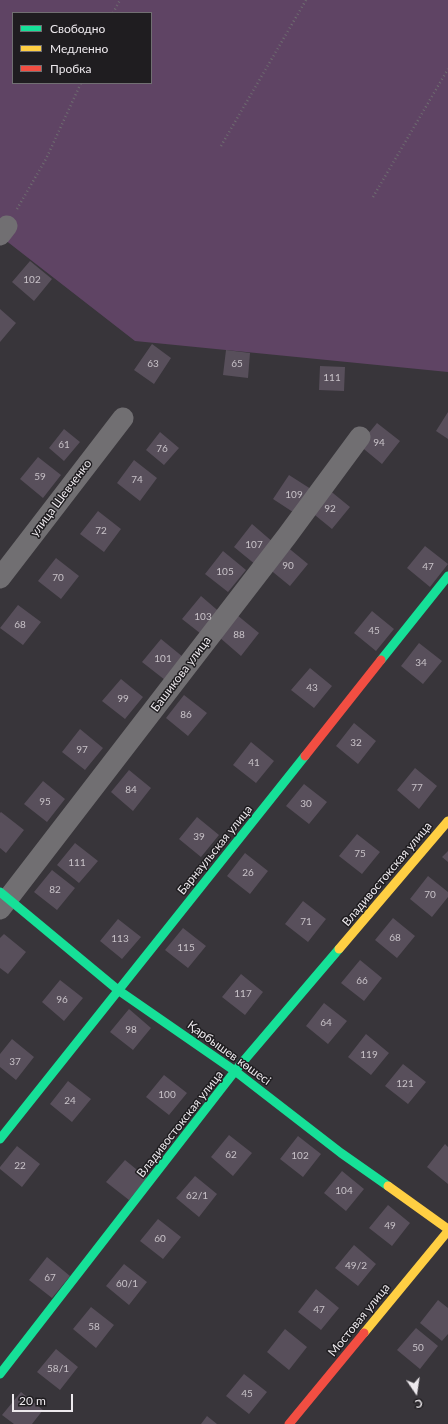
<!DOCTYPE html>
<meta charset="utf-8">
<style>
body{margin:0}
#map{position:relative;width:448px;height:1424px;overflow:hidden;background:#38353a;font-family:Lato,sans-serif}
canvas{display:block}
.legend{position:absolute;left:12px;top:12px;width:140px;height:72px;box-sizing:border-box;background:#1f1d20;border:1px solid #716f72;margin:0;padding:5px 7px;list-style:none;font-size:12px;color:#ede9ed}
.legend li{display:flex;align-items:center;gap:8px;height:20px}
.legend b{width:20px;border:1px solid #716f72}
.north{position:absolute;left:396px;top:1372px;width:40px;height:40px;-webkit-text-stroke:3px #1f1d20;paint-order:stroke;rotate:167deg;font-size:11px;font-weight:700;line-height:16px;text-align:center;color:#ede9ed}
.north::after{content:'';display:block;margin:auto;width:14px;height:18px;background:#ede9ed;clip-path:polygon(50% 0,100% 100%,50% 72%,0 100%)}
.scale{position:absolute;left:12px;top:1394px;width:61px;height:18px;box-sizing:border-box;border:2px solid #ede9ed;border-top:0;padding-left:5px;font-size:12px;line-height:14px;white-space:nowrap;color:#ede9ed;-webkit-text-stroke:3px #1f1d20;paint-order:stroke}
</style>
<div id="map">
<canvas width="448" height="1424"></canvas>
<ul class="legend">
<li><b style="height:5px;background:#16e098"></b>Свободно</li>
<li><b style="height:5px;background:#ffcf43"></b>Медленно</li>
<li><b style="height:5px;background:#f24e42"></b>Пробка</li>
</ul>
<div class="north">С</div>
<div class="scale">20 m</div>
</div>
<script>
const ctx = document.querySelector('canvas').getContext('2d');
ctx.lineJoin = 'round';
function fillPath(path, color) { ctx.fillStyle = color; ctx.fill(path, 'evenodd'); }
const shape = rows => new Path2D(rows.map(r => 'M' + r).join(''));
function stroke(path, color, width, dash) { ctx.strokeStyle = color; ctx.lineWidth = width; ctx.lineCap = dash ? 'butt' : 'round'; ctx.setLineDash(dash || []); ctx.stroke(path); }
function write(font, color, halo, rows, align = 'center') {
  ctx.font = font + ' Lato,sans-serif'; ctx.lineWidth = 3; ctx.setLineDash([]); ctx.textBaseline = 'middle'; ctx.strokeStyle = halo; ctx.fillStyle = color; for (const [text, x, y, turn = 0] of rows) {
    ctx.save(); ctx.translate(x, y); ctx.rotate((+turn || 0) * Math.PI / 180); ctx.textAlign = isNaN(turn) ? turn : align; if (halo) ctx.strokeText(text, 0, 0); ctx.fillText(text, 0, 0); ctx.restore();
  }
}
fillPath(shape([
 [0,0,448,0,448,372,135,341,0,236],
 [13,13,151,13,151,83,13,83]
]), '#5f4464');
fillPath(shape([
 [30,261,52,279,34,301,12,282],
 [0,309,16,323,0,342],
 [152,344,171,358,154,384,134,370],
 [226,350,250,353,248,378,223,375],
 [320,366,345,367,344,391,319,390],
 [448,412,448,439,436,431],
 [377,423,400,441,382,464,359,445],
 [64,429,80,442,64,461,49,448],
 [160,432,179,448,164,465,146,450],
 [38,457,61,475,43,498,20,479],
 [134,460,157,478,140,501,117,483],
 [289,475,314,491,299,516,273,499],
 [328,489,350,507,332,529,310,511],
 [98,511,121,529,104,552,80,534],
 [252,524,274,543,256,565,234,547],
 [286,546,308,564,290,586,268,568],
 [425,546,448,564,430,587,407,568],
 [223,551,246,570,228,592,205,574],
 [56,558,79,576,61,599,38,581],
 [201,596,223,615,205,637,182,619],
 [18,605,41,622,23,645,0,628],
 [372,611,394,629,376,651,354,633],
 [237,615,259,633,241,656,219,637],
 [161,639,183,657,165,680,142,662],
 [419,643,442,661,423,684,401,666],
 [310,668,332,686,314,708,291,690],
 [121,679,143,697,125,719,102,701],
 [184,695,207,713,188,736,166,718],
 [354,723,376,741,358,764,336,746],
 [80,729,103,748,85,770,62,752],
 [251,742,274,761,256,783,233,765],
 [415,768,437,786,419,809,397,790],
 [129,770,151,788,133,811,111,792],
 [43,781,65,799,47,822,24,804],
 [304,784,327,802,309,824,286,806],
 [1,812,24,830,6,853,0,848,0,813],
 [197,817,219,835,201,857,179,839],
 [357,834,380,852,362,874,339,856],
 [75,843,98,861,79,883,57,865],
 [448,851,448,862,442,857],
 [245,853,268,871,250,894,227,876],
 [52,870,75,888,57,910,34,892],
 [428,876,448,892,448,897,432,917,410,899],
 [303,901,326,919,308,942,285,924],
 [393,918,415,936,397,958,375,940],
 [118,919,141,937,122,959,100,941],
 [183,928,206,946,188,968,165,950],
 [4,934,26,952,8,974,0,968,0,938],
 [360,960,382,978,364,1001,341,983],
 [241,974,263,992,245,1015,222,997],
 [60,980,83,998,64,1021,42,1002],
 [324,1003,347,1021,328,1044,306,1026],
 [129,1009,151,1028,133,1050,110,1032],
 [366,1034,389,1053,371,1075,348,1057],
 [12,1039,34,1057,16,1080,0,1067,0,1054],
 [403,1064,426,1082,408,1104,385,1086],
 [164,1075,187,1093,169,1115,146,1097],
 [68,1081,91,1099,72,1122,50,1104],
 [229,1135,252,1153,233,1176,211,1157],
 [298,1136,321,1154,303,1177,280,1159],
 [445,1144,448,1147,448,1184,427,1167],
 [17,1146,40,1164,22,1187,0,1169,0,1167],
 [125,1160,147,1178,129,1200,106,1182],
 [342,1171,364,1189,346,1211,324,1193],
 [195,1176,217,1194,199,1217,176,1198],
 [388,1205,410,1223,392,1246,369,1228],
 [158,1219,181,1237,163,1259,140,1241],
 [354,1245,376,1264,358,1286,335,1268],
 [47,1257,70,1276,52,1298,29,1280],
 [124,1264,147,1282,129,1305,106,1286],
 [316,1289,339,1308,321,1330,298,1312],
 [438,1300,448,1308,448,1334,442,1341,420,1323],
 [91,1307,114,1325,96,1348,73,1329],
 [416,1328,438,1346,420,1369,397,1350],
 [285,1329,307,1347,289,1370,267,1352],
 [56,1349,78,1367,60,1390,37,1372],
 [244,1374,267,1392,249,1414,226,1396],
 [21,1392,43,1410,32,1424,14,1424,2,1415],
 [207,1416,217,1424,201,1424]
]), '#584f5b');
stroke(shape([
 [113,13,120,0],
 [221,146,306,0],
 [373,197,448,69],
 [17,209,46,159,81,83]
]), '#6e6c70', 2.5, [1, 3]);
stroke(shape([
 [0,235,7,226],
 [0,578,123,418],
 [0,909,287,536,360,437]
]), '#716f72', 21);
stroke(shape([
 [381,660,448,576],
 [0,892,118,990,235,1071,341,1153,388,1186],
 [0,1139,305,756],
 [0,1374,235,1071,339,949]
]), '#16e098', 9);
stroke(shape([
 [339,949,448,821],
 [388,1186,448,1229],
 [364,1333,448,1231]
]), '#ffcf43', 9);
stroke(shape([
 [305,756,381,660],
 [289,1424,364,1333]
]), '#f24e42', 9);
write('10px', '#c8c2c8', null, [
 ["102",32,280],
 ["63",153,364],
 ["65",237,364],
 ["111",332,378],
 ["94",379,443],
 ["61",64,445],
 ["76",162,449],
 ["59",40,477],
 ["74",137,480],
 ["109",294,495],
 ["92",330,509],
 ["72",101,531],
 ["107",254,545],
 ["90",288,566],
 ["47",428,567],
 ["105",225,572],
 ["70",58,578],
 ["103",203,617],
 ["68",20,625],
 ["45",374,631],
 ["88",239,635],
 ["101",163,659],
 ["34",421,663],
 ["43",312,688],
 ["99",123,699],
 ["86",186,715],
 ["32",356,743],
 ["97",82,750],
 ["41",254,763],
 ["77",417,788],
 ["84",131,790],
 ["95",45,802],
 ["30",306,804],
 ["39",199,837],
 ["75",360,854],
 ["111",77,863],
 ["26",248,873],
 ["82",55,890],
 ["70",430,895],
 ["71",306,922],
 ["68",395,938],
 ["113",120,939],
 ["115",186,948],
 ["66",362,981],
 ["117",243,994],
 ["96",62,1000],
 ["64",326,1023],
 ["98",131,1030],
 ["119",369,1055],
 ["37",15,1062],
 ["121",405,1084],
 ["100",167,1095],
 ["24",70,1101],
 ["62",231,1155],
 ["102",300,1156],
 ["22",20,1166],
 ["104",344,1191],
 ["62/1",197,1196],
 ["49",390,1226],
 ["60",160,1239],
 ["49/2",356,1266],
 ["67",50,1278],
 ["60/1",127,1284],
 ["47",319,1310],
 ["58",94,1327],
 ["50",418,1348],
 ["58/1",58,1369],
 ["45",247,1394]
]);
write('12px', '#ede9ed', '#1f1d20', [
 ["улица Шевченко",61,498,-53],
 ["Башикова улица",181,674,-53],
 ["Барнаульская улица",215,850,-51],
 ["Владивостокская улица",387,874,-50],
 ["Қарбышев көшесі",229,1053,36],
 ["Владивостокская улица",180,1124,-52],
 ["Мостовая улица",359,1320,-51]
]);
</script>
